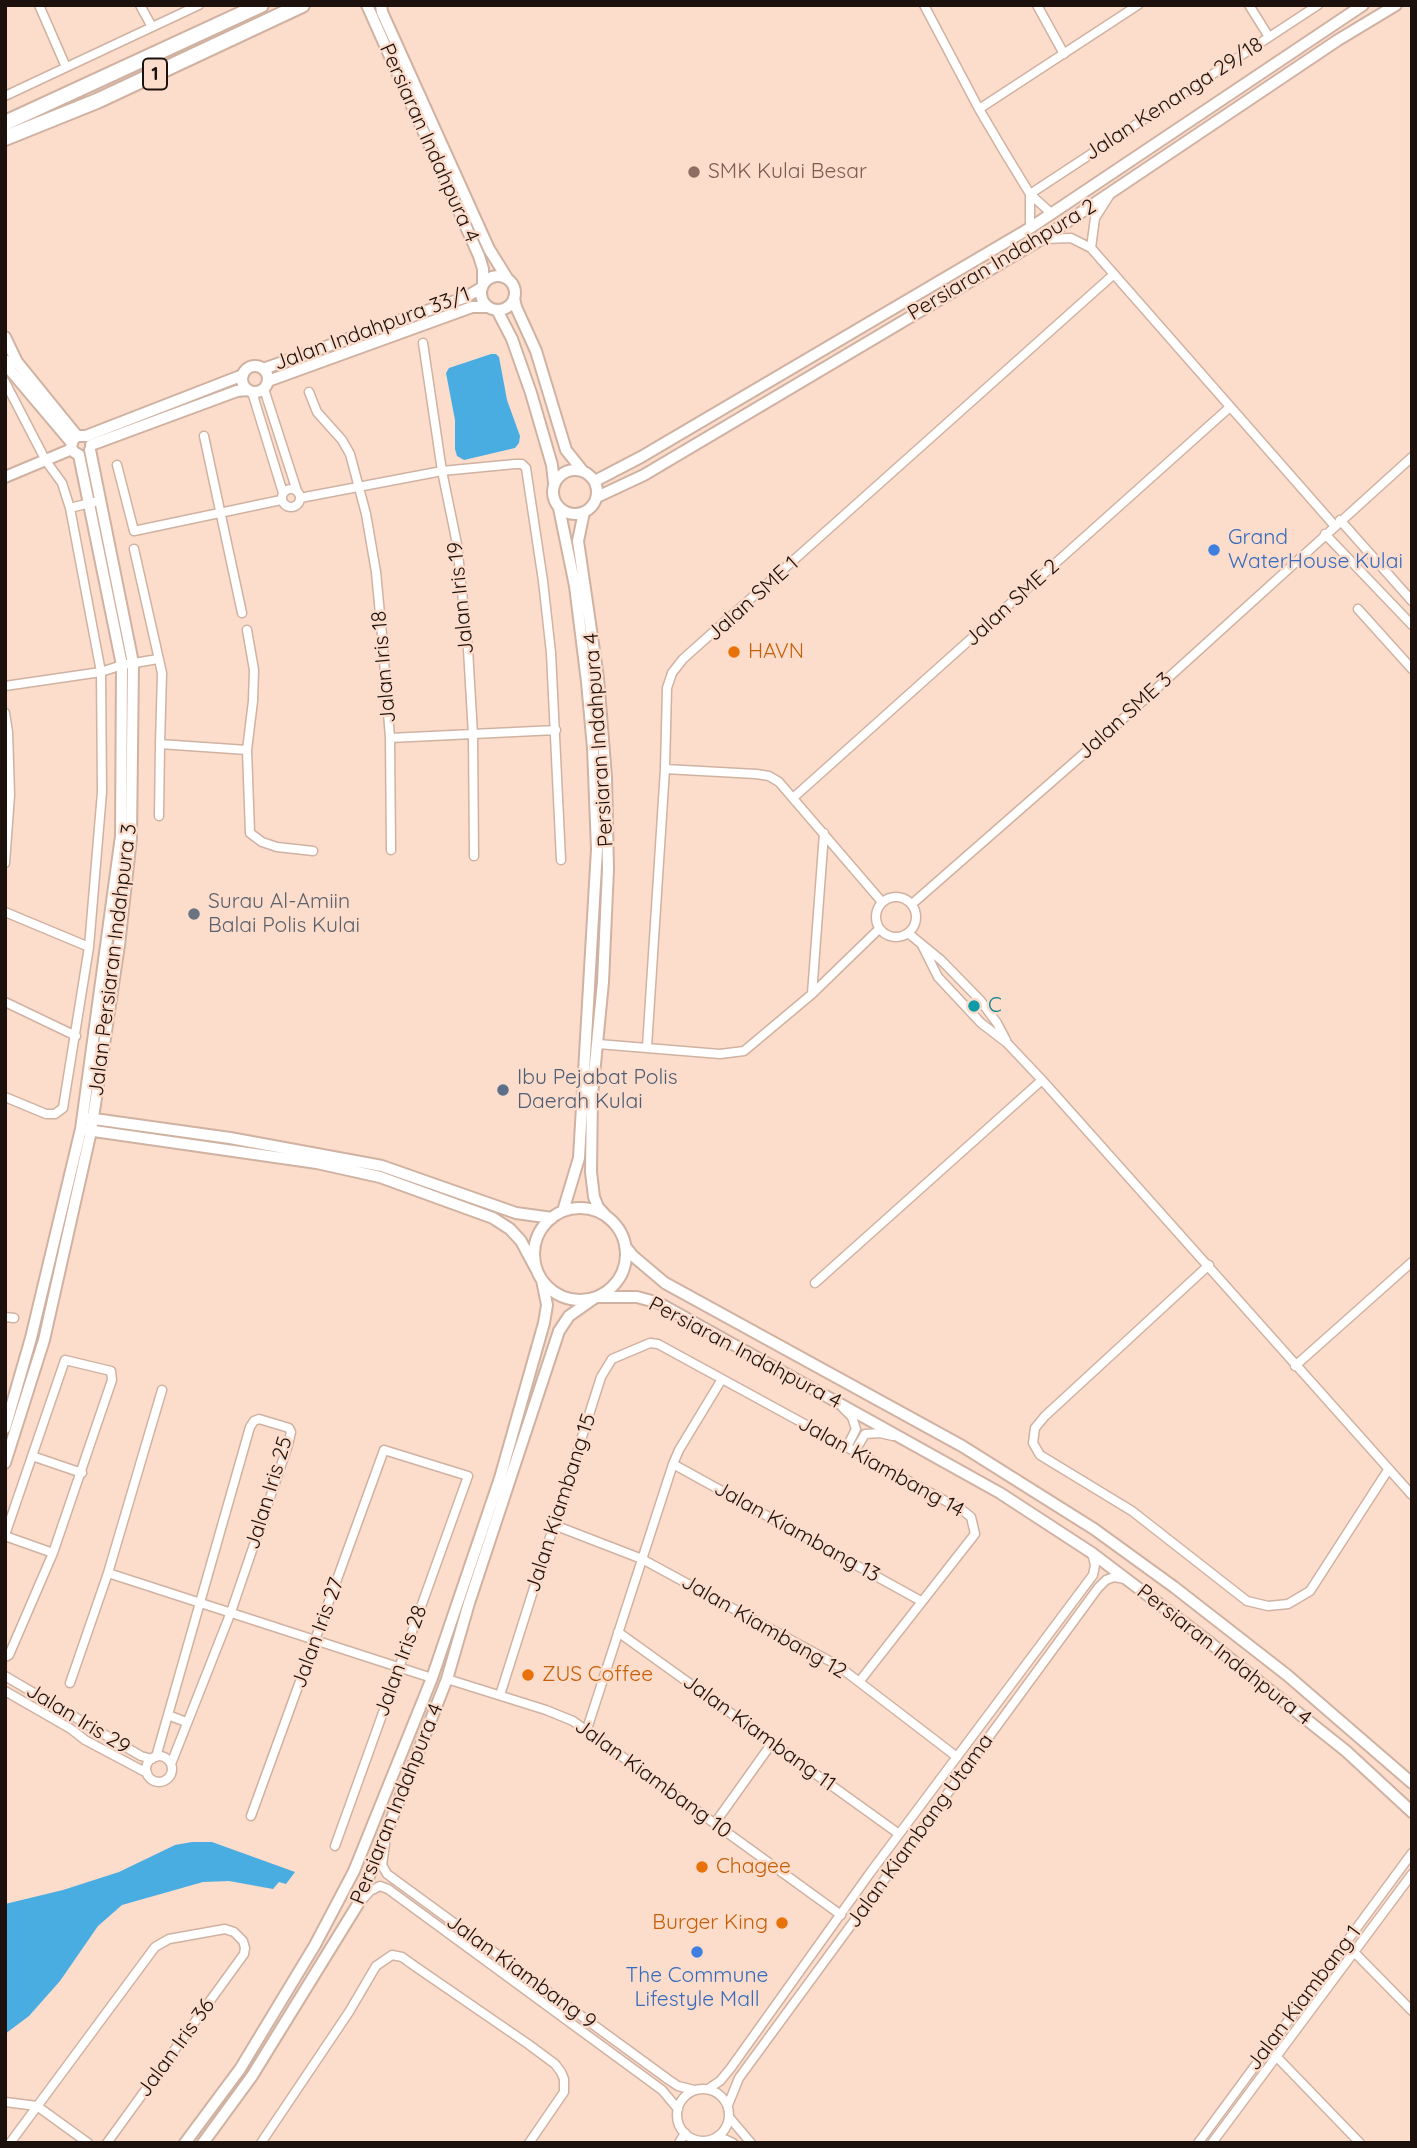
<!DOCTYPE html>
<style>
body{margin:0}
#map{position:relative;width:1417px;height:2148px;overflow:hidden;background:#fcdccb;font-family:Quicksand,sans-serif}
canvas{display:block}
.frame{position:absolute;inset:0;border:7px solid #1c110c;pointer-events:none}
</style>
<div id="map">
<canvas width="1417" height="2148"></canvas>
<div class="frame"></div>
</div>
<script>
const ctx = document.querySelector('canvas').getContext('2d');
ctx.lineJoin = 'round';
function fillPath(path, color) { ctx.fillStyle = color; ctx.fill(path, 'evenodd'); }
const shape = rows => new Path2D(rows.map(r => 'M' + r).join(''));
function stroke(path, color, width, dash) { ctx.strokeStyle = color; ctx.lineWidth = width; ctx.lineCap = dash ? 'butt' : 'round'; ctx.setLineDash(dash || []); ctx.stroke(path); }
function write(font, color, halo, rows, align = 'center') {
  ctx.font = font + ' Quicksand,sans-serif'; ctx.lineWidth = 5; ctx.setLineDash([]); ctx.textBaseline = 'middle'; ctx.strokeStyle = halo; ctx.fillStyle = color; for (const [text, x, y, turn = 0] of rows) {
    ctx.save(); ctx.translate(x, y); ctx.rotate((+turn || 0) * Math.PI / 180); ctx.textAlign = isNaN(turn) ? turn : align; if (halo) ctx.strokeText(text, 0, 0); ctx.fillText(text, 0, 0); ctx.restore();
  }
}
fillPath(shape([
 [491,354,496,354,499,357,507,400,520,436,519,443,515,448,464,460,457,456,455,449,455,420,446,373,449,368],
 [192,1842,212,1842,295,1872,286,1884,279,1882,273,1889,229,1881,203,1882,122,1905,98,1926,60,1981,29,2016,5,2034,5,1904,63,1890,119,1872,175,1845]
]), '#4aade2');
const street = shape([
 [39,5,66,67],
 [140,5,152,27],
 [924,5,979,109,1005,153,1030,194,1051,213],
 [1037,5,1064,54],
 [1249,5,1269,37],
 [5,96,199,5],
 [979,109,1138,5],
 [1030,194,1318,5],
 [1030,228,1030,194],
 [1045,239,1071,238,1091,248,1334,525],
 [1091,248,1095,218,1109,196],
 [423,343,442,471,457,544,468,649,473,735,474,856],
 [5,382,46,461,62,483,70,508,101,672,102,792,89,947,63,1108,55,1114,46,1114,5,1097],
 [264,389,297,491],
 [252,392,283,493],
 [309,392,317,412,342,440,350,454,366,514,376,572,382,635,390,738,391,850],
 [204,436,242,613],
 [117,465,134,531,281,500],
 '282 498a9 9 0 1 1 18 0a9 9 0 1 1-18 0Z',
 [300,498,442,471,515,464,522,464,526,468,543,581,551,653,561,860],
 [70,508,94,502],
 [1340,520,1412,601],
 [1325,534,1412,625],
 [134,549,162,673,160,744,247,750],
 [1358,609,1412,669],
 [247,630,254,670,253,701,247,750,250,833,262,842,277,847,313,851],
 [5,686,101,672,122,665,158,659],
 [5,713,8,732,10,795,5,863],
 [390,738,556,730],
 [665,769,756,774,769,776,779,782,882,902],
 [793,798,1230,407],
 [159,816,160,744],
 '876 917a20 20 0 1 1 40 0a20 20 0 1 1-40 0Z',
 [912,904,1104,736,1412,457],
 [5,912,89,947],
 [908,933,941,960,980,1000,997,1023,1006,1040],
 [922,945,938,977,981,1023,1007,1043,1042,1080,1412,1495],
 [812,994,824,833],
 [5,1002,76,1036],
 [598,1044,720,1054,744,1051,812,994,879,929],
 [647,1047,665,769,667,688,672,673,683,659,1113,275],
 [1209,1265,1045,1416,1035,1428,1033,1443,1040,1455,1132,1511,1247,1601,1268,1606,1288,1604,1310,1591,1388,1470],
 [815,1283,1042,1080],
 [5,1317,14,1318],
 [1295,1366,1412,1262],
 [843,1408,852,1417,856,1429,847,1447],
 [855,1451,865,1434,880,1433,893,1436],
 [32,1456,82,1473],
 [673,1464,921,1601],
 [554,1525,642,1559,837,1665,957,1757],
 [5,1535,65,1360,111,1371,112,1380,53,1553,9,1655,5,1657],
 [5,1536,53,1553],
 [108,1573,432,1678],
 [618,1632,899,1834],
 [5,1676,141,1756,152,1759],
 [447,1679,546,1710,573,1721,841,1915],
 [70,1683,108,1573,162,1390],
 [5,1691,71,1729,85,1740,147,1773],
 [500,1695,601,1377,612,1359,650,1343,658,1344,962,1510,971,1517,975,1534,859,1682],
 [168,1715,186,1722],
 [587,1729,673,1464,679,1450,722,1379],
 '146 1769a13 13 0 1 1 26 0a13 13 0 1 1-26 0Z',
 [156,1757,250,1427,254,1421,259,1419,289,1428,291,1432,288,1445,231,1612,171,1764],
 [251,1816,384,1450,468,1476,335,1846],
 [715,1823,772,1743],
 [385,1844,382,1865,387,1874,669,2080,678,2086,694,2090],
 [362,1900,370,1891,380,1886,388,1889,662,2090,678,2109],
 [1355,1953,1412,2011],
 [1272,2052,1360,2143],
 [708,2089,720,2081,730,2069,870,1873,1093,1575,1095,1565,1092,1553],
 '677 2115a26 26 0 1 1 52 0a26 26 0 1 1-52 0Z',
 [5,2102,37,2106,88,2143],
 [728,2105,739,2078,1098,1588,1106,1580,1114,1577,1125,1579],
 [729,2117,751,2143],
 [718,2136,733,2143],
 [10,2143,155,1947,169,1939,225,1929,234,1932,243,1941,245,1948,244,1954,107,2143],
 [261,2143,349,2012,376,1966,392,1955,402,1957,416,1967,528,2044,555,2064,561,2072,564,2079,564,2092,529,2143],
 [679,2143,685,2133],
 [1198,2143,1412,1853],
 [1212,2143,1412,1874]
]);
const secondary = shape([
 [367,5,479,256,483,269,483,284],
 [381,5,382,12,489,249,507,278],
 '481 293a17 17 0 1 1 34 0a17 17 0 1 1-34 0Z',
 [514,298,516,307,536,351,566,450,582,470],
 [497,310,512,339,531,393,552,465,554,483],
 [5,337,17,362,77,436],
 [5,360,11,371,71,442],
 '242 379a13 13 0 1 1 26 0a13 13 0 1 1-26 0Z',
 [263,369,466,297,481,288],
 [268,381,472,307,487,307],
 [91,445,237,391,248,390],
 [79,455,74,452,71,447,73,440,77,436,86,436,243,375],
 '553 492a22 22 0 1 1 44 0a22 22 0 1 1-44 0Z',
 [5,477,72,449],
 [595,481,641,457,1030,228,1363,5],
 [597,497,644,475,1040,240,1338,40,1396,5],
 [559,508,575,586,587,682,593,748,597,849,579,1158,563,1211],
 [584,512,578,541,598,678,606,777,608,869,603,982,592,1095,591,1172,594,1197,598,1207,607,1217],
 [87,1118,230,1138,382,1166,516,1213,552,1218],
 [87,1130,317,1163,380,1177,493,1218,510,1229,521,1241,536,1269],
 '534 1254a46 46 0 1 1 92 0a46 46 0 1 1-92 0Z',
 [625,1246,633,1256,665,1283,962,1446,1094,1529,1174,1587,1287,1675,1412,1783],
 [5,1428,31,1338,81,1129,121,836,122,665,79,455],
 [5,1463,44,1340,91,1131,119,945,131,838,133,663,90,450],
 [185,2143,240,2069,315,1945,354,1871,432,1678,500,1478,544,1323,547,1305,542,1280],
 [203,2143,252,2076,358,1904,447,1679,469,1603,559,1331,569,1316,596,1297,637,1297,659,1303,1000,1493,1092,1553,1204,1638,1346,1751,1412,1812]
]);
const highway = shape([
 [5,123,261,5],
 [5,138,97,101,302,5]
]);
stroke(street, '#d0b2a2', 11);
stroke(secondary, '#d0b2a2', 14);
stroke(highway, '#d0b2a2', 18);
stroke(street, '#fff', 8);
stroke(secondary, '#fff', 10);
stroke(highway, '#fff', 14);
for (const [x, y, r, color] of [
 [694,172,7,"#8d6e63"],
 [1214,550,7,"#3f7fe0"],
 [734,652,7,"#e8710a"],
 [194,914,7,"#6b7280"],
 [974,1006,7,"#0f9aa8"],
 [503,1090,7,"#5c6f8a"],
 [528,1675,7,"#e8710a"],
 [702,1867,7,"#e8710a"],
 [782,1923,7,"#e8710a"],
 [697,1952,7,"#3f7fe0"]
]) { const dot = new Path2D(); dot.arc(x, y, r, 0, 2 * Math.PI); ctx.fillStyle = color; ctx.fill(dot); stroke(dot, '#fcdccb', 2.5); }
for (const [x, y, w] of [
 [155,74,24]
]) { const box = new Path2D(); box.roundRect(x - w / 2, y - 15.5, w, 31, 5); ctx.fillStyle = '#fcdccb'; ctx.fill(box); stroke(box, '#1c110c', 2); }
write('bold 19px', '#1c110c', null, [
 ["1",155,74]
]);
write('21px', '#1c110c', '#fcdccb', [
 ["Jalan Kenanga 29/18",1174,99,-33],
 ["Persiaran Indahpura 4",429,143,66],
 ["Persiaran Indahpura 2",1002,260,-31],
 ["Jalan Indahpura 33/1",372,329,-20],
 ["Jalan Iris 19",461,598,-96],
 ["Jalan SME 1",753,599,-42],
 ["Jalan SME 2",1012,603,-42],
 ["Jalan Iris 18",384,667,-95],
 ["Jalan SME 3",1125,716,-42],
 ["Persiaran Indahpura 4",599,740,-94],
 ["Jalan Persiaran Indahpura 3",113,960,-83],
 ["Persiaran Indahpura 4",745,1353,28],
 ["Jalan Kiambang 14",881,1467,29],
 ["Jalan Iris 25",269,1493,-73],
 ["Jalan Kiambang 15",561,1503,-72],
 ["Jalan Kiambang 13",797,1532,29],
 ["Jalan Kiambang 12",764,1627,30],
 ["Jalan Iris 27",318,1633,-70],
 ["Persiaran Indahpura 4",1224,1655,38],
 ["Jalan Iris 28",401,1661,-70],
 ["Jalan Iris 29",78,1719,31],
 ["Jalan Kiambang 11",759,1733,36],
 ["Jalan Kiambang 10",653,1779,36],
 ["Persiaran Indahpura 4",397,1804,-68],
 ["Jalan Kiambang Utama",920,1831,-54],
 ["Jalan Kiambang 9",521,1972,36],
 ["Jalan Kiambang 1",1304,1998,-53],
 ["Jalan Iris 36",176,2048,-54]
]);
write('21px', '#785e54', '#fcdccb', [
 ["SMK Kulai Besar",708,172]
], 'left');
write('21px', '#366cbe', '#fcdccb', [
 ["Grand",1228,538],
 ["WaterHouse Kulai",1228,562],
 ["The Commune",697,1976,"center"],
 ["Lifestyle Mall",697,2000,"center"]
], 'left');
write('21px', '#c56008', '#fcdccb', [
 ["HAVN",748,652],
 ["ZUS Coffee",542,1675],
 ["Chagee",716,1867],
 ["Burger King",768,1923,"right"]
], 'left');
write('21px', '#5b616d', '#fcdccb', [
 ["Surau Al-Amiin",208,902],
 ["Balai Polis Kulai",208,926]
], 'left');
write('21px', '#0d838f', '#fcdccb', [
 ["C",988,1006]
], 'left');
write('21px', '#4e5e75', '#fcdccb', [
 ["Ibu Pejabat Polis",517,1078],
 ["Daerah Kulai",517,1102]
], 'left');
</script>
